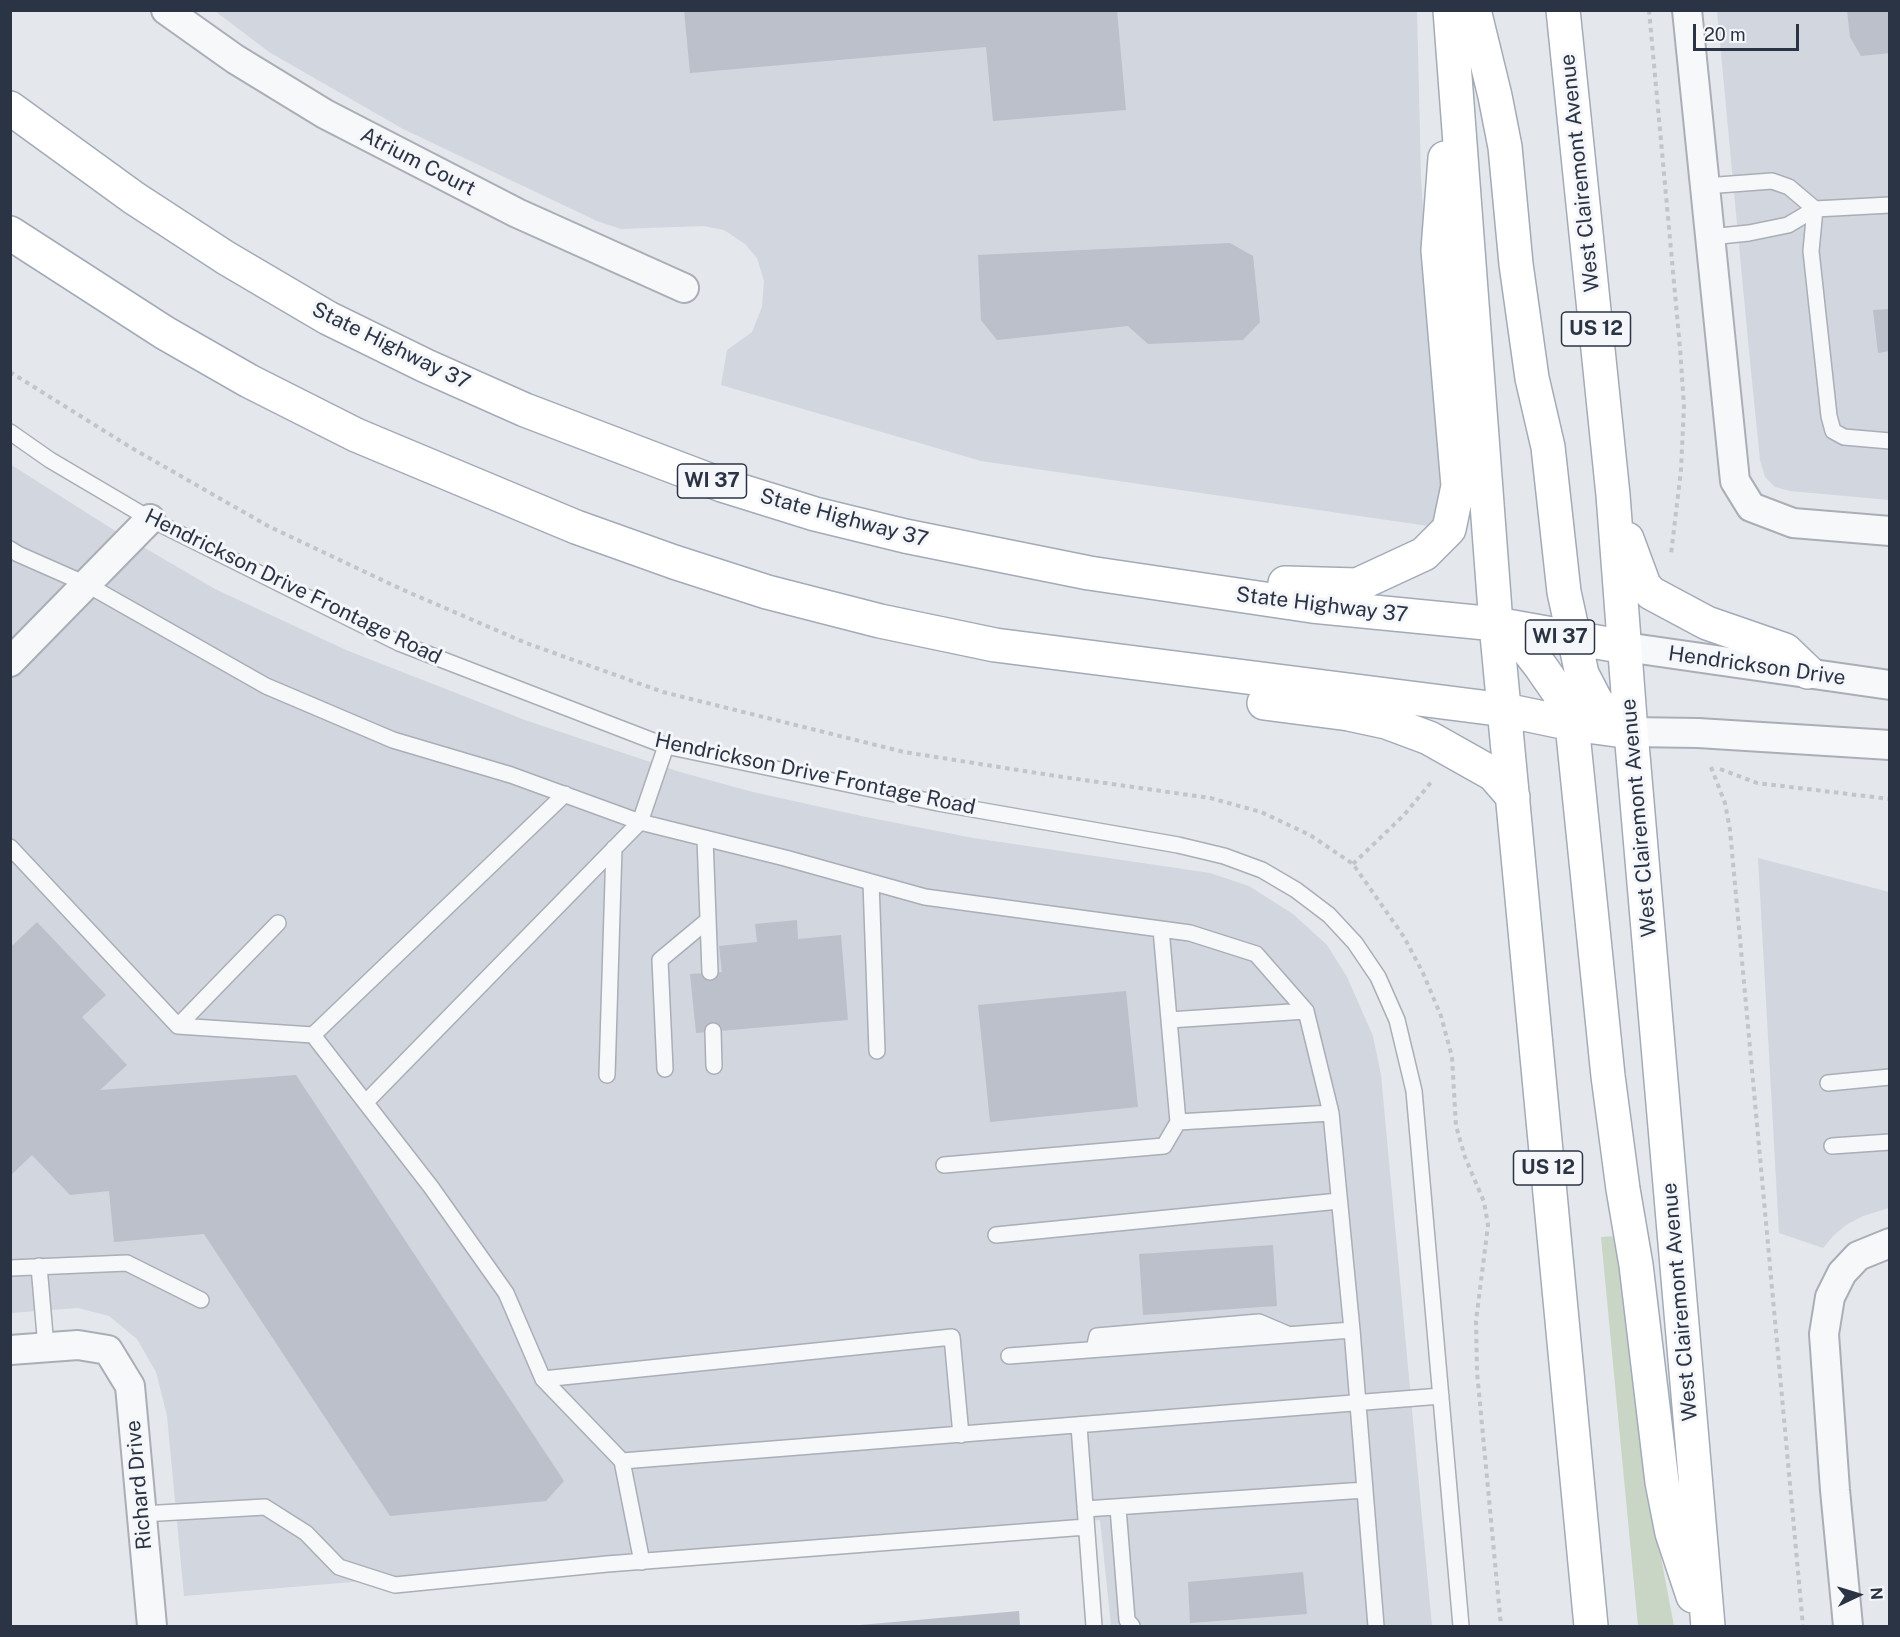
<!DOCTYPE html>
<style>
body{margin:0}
#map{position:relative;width:1900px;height:1637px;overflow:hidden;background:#e4e7ec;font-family:"Public Sans",sans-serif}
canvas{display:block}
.frame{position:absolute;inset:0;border:12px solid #2b3445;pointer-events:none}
.north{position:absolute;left:1828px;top:1565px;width:60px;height:60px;-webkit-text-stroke:4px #f4f6f9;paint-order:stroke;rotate:86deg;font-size:16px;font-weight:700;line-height:24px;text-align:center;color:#2b3445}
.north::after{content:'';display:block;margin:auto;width:21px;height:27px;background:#2b3445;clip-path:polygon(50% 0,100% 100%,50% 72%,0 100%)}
.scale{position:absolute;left:1693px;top:24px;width:106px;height:27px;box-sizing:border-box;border:3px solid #2b3445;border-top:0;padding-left:8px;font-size:18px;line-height:21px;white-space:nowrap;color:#2b3445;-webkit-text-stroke:4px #f4f6f9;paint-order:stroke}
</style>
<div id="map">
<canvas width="1900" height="1637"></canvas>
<div class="frame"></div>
<div class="north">N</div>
<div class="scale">20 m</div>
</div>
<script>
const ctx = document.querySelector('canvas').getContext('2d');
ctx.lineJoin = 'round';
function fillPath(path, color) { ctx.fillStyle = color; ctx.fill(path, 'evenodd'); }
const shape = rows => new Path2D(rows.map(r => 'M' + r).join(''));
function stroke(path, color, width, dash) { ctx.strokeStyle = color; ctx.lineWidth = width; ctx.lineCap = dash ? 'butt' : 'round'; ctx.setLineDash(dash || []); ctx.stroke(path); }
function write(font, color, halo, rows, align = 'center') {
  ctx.font = font + ' "Public Sans",sans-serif'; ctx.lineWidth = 6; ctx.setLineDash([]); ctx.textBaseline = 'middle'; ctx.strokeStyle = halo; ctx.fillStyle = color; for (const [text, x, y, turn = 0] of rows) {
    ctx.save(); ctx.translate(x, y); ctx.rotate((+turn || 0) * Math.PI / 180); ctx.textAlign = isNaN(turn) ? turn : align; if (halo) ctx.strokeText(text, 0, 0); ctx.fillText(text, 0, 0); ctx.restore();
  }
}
fillPath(shape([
 [215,11,1417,11,1421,177,1429,305,1449,529,981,461,721,385,727,350,752,332,762,307,764,281,757,258,745,244,724,230,703,226,621,229,597,221,403,129,269,52],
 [1717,11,1889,11,1889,500,1790,491,1775,487,1765,477,1760,460,1749,351],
 [10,464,109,527,215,589,346,650,525,720,680,772,753,792,866,817,973,838,1210,873,1249,886,1293,914,1327,945,1347,977,1373,1036,1381,1075,1432,1626,1111,1626,1100,1520,184,1596,167,1416,156,1372,137,1339,109,1316,78,1308,11,1313],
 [1758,858,1889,892,1889,1208,1863,1216,1846,1225,1834,1235,1823,1248,1779,1233]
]), '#d2d6de');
fillPath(shape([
 [1614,1236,1633,1329,1650,1500,1674,1626,1638,1626,1601,1237]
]), '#c9d6c5');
fillPath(shape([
 [684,10,1117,10,1126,110,993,121,986,47,690,73],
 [1847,10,1890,10,1890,53,1861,56,1850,37],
 [1230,243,1253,256,1260,322,1243,340,1148,344,1128,326,997,340,981,320,978,255],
 [1890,309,1890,351,1878,353,1873,310],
 [797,920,798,939,841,935,848,1020,696,1033,690,974,722,972,719,946,757,942,755,924],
 [37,922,106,995,82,1017,127,1065,100,1090,296,1075,564,1481,546,1501,390,1516,204,1234,114,1242,109,1191,70,1195,32,1155,10,1176,10,942,13,945],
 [1126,991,1138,1107,990,1122,978,1005],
 [1273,1245,1277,1306,1143,1315,1139,1254],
 [1303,1572,1307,1614,1190,1623,1188,1582],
 [1019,1611,1020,1626,860,1626,860,1625]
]), '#bbc0ca');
const service = shape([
 [1705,186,1772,181,1789,187,1815,209],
 [1815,209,1811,251,1829,416,1833,431,1844,437,1890,441],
 [1710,237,1749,233,1788,225,1815,209,1890,205],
 [10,432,50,460,150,519,399,643,666,746,938,803,1178,845,1224,856,1262,870,1296,890,1329,915,1355,943,1378,977,1397,1020,1414,1091,1461,1626],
 [10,549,18,554,86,584,266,686,393,740,511,775,640,822,785,858,925,897,1190,933,1256,954,1306,1011,1331,1113,1352,1330,1376,1626],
 [705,838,710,972],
 [10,847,178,1026,313,1035,431,1187,506,1293,543,1379,622,1461,642,1562],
 [871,882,877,1051],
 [1161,929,1178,1122],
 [1169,1020,1306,1011],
 [178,1026,278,923],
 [713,1031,714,1066],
 [313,1035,565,794],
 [665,1069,660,960,708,920],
 [607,1075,614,848],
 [1828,1083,1890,1077],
 [366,1102,640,822,666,746],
 [1832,1146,1890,1142],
 [944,1165,1164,1146,1178,1122,1331,1113],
 [996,1235,1339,1201],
 [39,1266,46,1347],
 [10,1268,127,1263,201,1300],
 [1094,1349,1097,1336,1259,1322,1287,1334],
 [1009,1356,1352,1330],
 [543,1379,952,1337,961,1435],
 [1079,1426,1094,1626],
 [622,1461,1441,1396],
 [1118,1508,1127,1620,1132,1626],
 [1085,1509,1365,1490],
 [142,1514,265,1507,306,1533,339,1567,395,1585,607,1564,1086,1527]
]);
const minor = shape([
 [166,10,235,59,325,114,517,213,684,288],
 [1687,10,1735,481,1751,507,1793,523,1890,531],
 [1625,647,1890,685],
 [10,662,150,519],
 [1631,732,1698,733,1890,745],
 [10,1350,78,1345,108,1350,130,1386,152,1626],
 [1848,1626,1835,1490,1824,1334,1830,1297,1842,1273,1858,1256,1890,1243]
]);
const primary = shape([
 [1450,10,1496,624,1591,1626],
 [1474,10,1495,96,1505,147,1516,264,1532,378,1548,447,1564,592,1582,674,1596,701,1608,715,1631,732],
 [1563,10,1613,495,1631,732,1708,1626],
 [10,108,134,198,226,258,328,318,426,366,525,410,722,485,815,514,905,536,1089,573,1312,606,1496,624,1625,647],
 [10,233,165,333,249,381,356,435,576,527,674,562,767,592,880,621,995,645,1505,710,1572,724,1631,732],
 [1627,539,1644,585,1651,593,1707,623,1785,650,1808,672],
 [1285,583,1357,585,1424,554,1449,529,1458,486,1438,250,1445,158],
 [1498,626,1524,645,1541,667,1559,693,1572,724,1608,1076,1623,1189,1636,1265,1662,1482,1672,1533,1693,1596],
 [1264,703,1349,714,1386,722,1429,738,1493,774,1513,797]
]);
stroke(service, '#a9aeb7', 18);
stroke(minor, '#a9aeb7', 32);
stroke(primary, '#a3abb8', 36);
stroke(shape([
 [1649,10,1680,348,1684,406,1681,470,1671,554],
 [10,372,130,447,268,526,401,589,526,643,663,692,904,752,1056,776,1210,798,1261,812,1310,835,1353,864,1404,937,1423,973,1441,1016,1452,1057,1456,1126,1465,1157,1484,1202,1488,1225,1476,1321,1477,1372,1501,1626],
 [1711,767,1725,803,1730,830,1803,1626],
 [1720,769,1757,783,1890,799],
 [1353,864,1404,815,1433,780]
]), '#c2c5cb', 4, [4.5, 4.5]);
stroke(service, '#f7f8fa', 15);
stroke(minor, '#f7f8fa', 28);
stroke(primary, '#fff', 33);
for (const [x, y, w] of [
 [1596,329,69],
 [712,481,69],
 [1560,637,69],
 [1548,1168,69]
]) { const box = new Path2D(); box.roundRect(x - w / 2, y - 17, w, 34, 4.5); ctx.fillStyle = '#f4f6f9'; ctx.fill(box); stroke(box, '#2b3445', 1.5); }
write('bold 20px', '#2b3445', null, [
 ["US 12",1596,329],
 ["WI 37",712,481],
 ["WI 37",1560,637],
 ["US 12",1548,1168]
]);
write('21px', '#2b3445', '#f4f6f9', [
 ["Atrium Court",418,162,27],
 ["West Clairemont Avenue",1580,173,-96],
 ["State Highway 37",391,346,26],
 ["State Highway 37",844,518,15],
 ["Hendrickson Drive Frontage Road",293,587,26],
 ["State Highway 37",1322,605,7],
 ["Hendrickson Drive",1757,666,8],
 ["Hendrickson Drive Frontage Road",815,774,12],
 ["West Clairemont Avenue",1639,818,-95],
 ["West Clairemont Avenue",1680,1302,-95],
 ["Richard Drive",139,1485,-95]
]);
</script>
